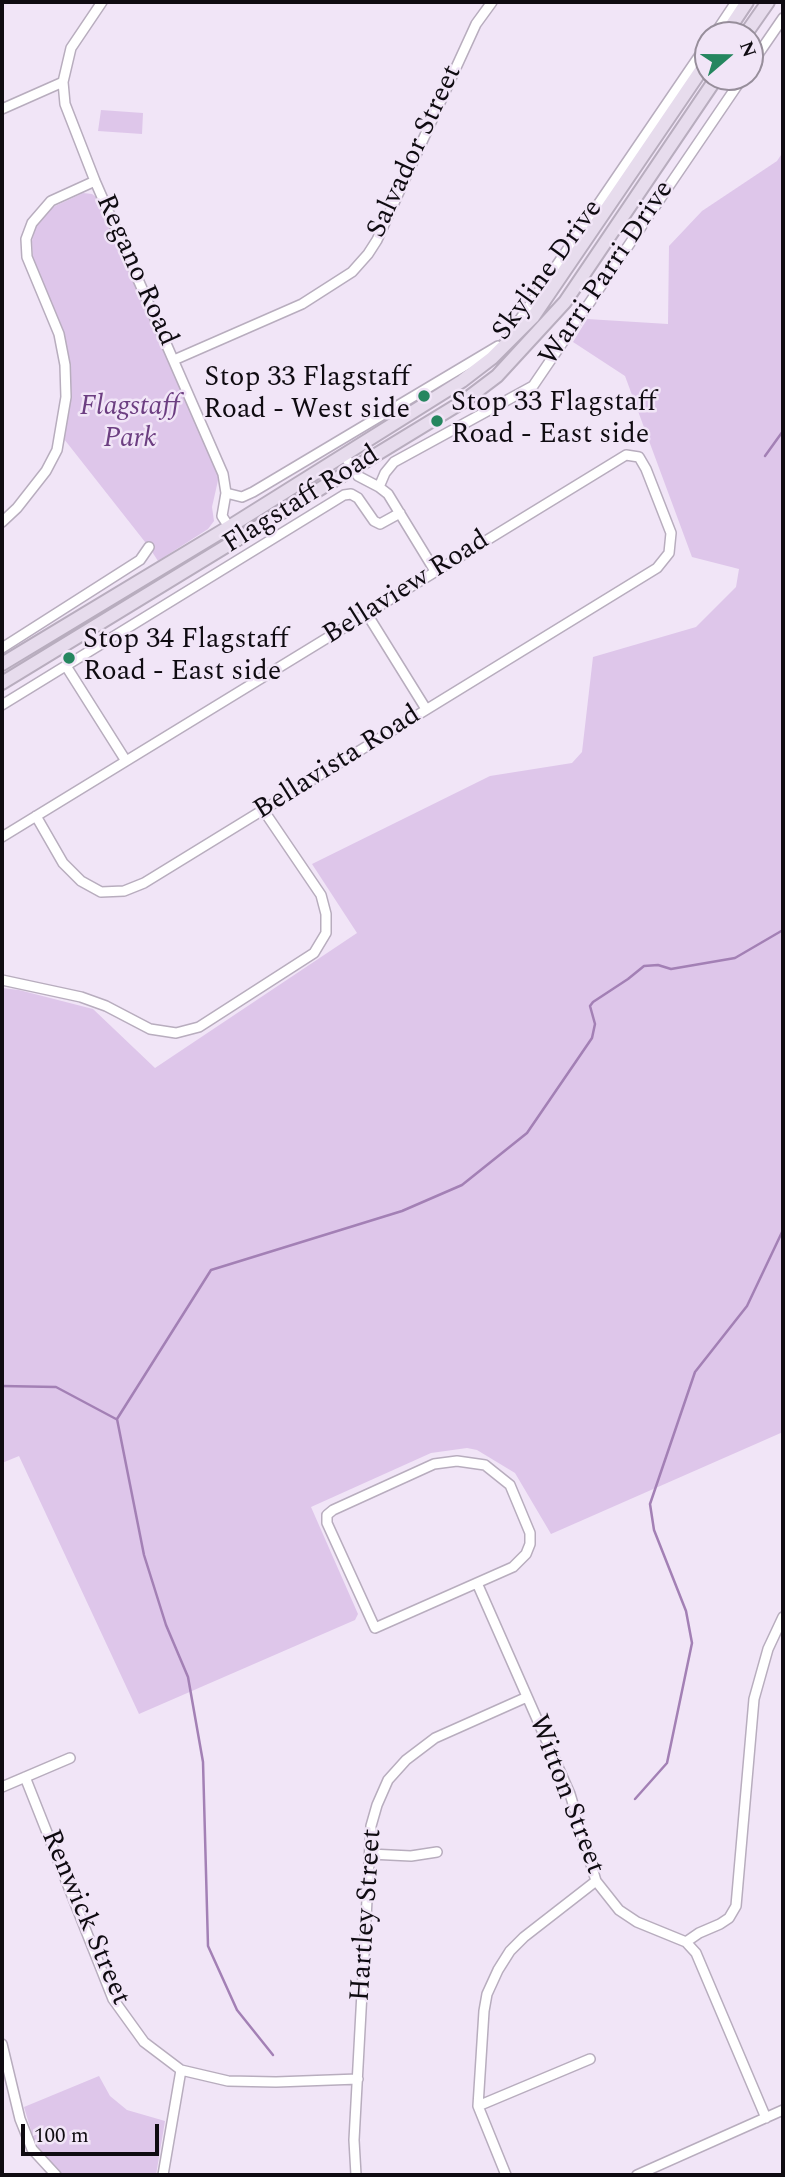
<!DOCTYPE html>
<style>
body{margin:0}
#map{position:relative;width:785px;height:2177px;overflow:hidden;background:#f1e5f7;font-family:Spectral,serif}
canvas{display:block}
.frame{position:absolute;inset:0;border:4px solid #0f0b11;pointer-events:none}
.north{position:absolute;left:694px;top:21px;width:70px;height:70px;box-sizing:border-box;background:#f1e5f7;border:2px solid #978e9b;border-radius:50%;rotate:70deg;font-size:19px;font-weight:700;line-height:28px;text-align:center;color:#0f0b11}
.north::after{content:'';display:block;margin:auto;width:24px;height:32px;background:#25865f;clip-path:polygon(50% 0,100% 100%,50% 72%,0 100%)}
.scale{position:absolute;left:21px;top:2124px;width:138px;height:32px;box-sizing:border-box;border:4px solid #0f0b11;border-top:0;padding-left:9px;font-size:21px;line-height:24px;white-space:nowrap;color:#0f0b11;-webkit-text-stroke:5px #f1e5f7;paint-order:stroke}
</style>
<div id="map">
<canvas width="785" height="2177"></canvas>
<div class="frame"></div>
<div class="north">N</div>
<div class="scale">100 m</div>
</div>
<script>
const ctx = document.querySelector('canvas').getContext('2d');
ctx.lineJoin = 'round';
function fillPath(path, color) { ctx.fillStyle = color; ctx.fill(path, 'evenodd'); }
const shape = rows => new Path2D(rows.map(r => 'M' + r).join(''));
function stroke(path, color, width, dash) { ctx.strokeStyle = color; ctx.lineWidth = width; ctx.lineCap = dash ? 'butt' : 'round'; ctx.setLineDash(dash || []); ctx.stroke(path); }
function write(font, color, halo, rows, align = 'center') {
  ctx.font = font + ' Spectral,serif'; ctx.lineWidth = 5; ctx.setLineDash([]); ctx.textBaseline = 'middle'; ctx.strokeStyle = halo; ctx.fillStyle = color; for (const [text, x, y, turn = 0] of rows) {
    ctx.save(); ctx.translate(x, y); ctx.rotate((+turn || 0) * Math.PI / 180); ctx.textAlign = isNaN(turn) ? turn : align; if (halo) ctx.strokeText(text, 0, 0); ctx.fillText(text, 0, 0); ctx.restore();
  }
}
fillPath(shape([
 [101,110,143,113,142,134,98,131],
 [783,152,783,1432,551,1534,515,1473,477,1450,467,1448,431,1453,311,1507,358,1614,355,1620,139,1714,19,1456,2,1463,2,988,19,990,93,1009,155,1068,357,933,312,864,490,776,572,763,582,752,593,657,696,627,736,587,739,569,692,557,625,376,573,342,587,319,668,324,669,246,702,211,777,161],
 [83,193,92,194,99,199,219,476,212,507,214,521,208,529,158,561,149,547,64,439,71,392,70,362,63,332,33,258,32,241,36,226,43,215,53,207],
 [99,2076,110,2096,127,2110,165,2121,156,2175,63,2175,40,2151,33,2137,24,2107]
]), '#dec6ea');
stroke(shape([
 [765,456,783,431],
 [2,1386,56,1387,116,1419],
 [635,1799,667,1763,692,1643,686,1611,654,1530,650,1504,695,1372,747,1306,783,1230],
 [273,2055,237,2010,208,1946,203,1762,188,1677,166,1625,144,1555,117,1419,211,1270,402,1211,462,1185,527,1133,592,1038,595,1024,590,1006,593,1002,628,979,644,966,658,965,671,969,735,958,783,930]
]), '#a380b5', 2.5);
const street = shape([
 [102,2,71,48,63,82,65,104,95,181,223,474,226,493,222,516,238,541],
 [714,35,736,2],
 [750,66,783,18],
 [2,109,63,82],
 [512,331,708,43],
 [174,360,302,304,352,272,368,254,377,240,476,24,492,2],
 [344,455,358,476,379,487,388,494,435,571],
 [379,487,385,473,394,462,533,386,743,77],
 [226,493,242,497,253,492,498,346],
 [2,522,17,508,46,471,57,450,66,397,65,365,59,334,27,257,26,239,32,223,51,201,95,181],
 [367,614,426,709],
 [2,648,140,560,149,547],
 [66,666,126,761],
 [2,705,344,495,351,494,358,498,374,521,380,524,400,513],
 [2,837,626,455,639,457,646,469,671,533,669,553,657,568,144,883,124,891,101,892,81,881,63,863,36,816],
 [2,980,81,997,106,1006,150,1029,176,1033,199,1027,314,953,326,933,326,914,321,895,264,811],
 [457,1461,485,1465,510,1485,530,1533,530,1544,526,1554,513,1567,375,1628,327,1523,327,1515,333,1510,434,1464,457,1461],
 [477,1583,570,1794,596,1881,619,1910,637,1922,686,1942,696,1953,766,2118],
 [25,1777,113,1999,144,2042,181,2070,228,2081,276,2082,358,2079],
 [2,1787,70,1758],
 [370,1854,411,1856,437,1852],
 [686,1942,699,1933,720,1924,729,1918,736,1906,754,1699,768,1649,783,1617],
 [2,2044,20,2119,32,2149,56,2175],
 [478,2106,590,2059],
 [163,2175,181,2070],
 [356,2175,354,2140,371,1826,377,1805,388,1780,406,1760,435,1738,527,1697],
 [506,2175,478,2106,484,2011,487,1994,498,1970,510,1951,524,1937,596,1881],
 [637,2175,783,2110]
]);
const secondary = shape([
 [725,35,747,2],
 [745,35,768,2],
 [2,664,229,527,462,381,492,358,533,317,708,60],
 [2,683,464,401,497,376,565,302,717,77]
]);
stroke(street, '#b8adbe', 12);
stroke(secondary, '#b8adbe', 16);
stroke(street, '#fff', 9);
stroke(secondary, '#e7dced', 12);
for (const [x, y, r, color] of [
 [424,396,7,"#25865f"],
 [437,421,7,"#25865f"],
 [69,658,7,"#25865f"]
]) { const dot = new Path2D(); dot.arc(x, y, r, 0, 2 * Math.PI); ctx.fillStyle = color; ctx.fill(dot); stroke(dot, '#f1e5f7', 2.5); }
write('28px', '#0f0b11', '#f1e5f7', [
 ["Salvador Street",416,152,-65],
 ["Regano Road",135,271,66],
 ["Skyline Drive",549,271,-54],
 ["Warri Parri Drive",608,274,-56],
 ["Flagstaff Road",302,501,-32],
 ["Bellaview Road",407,589,-32],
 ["Bellavista Road",338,764,-32],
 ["Witton Street",565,1795,69],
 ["Hartley Street",368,1915,-86],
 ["Renwick Street",84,1918,67]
]);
write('28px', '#0f0b11', '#f1e5f7', [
 ["Stop 33 Flagstaff",410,380,"right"],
 ["Road - West side",410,412,"right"],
 ["Stop 33 Flagstaff",451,405],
 ["Road - East side",451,437],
 ["Stop 34 Flagstaff",83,642],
 ["Road - East side",83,674]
], 'left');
write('italic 28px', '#6c3e81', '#f1e5f7', [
 ["Flagstaff",130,409],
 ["Park",130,441]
]);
</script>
